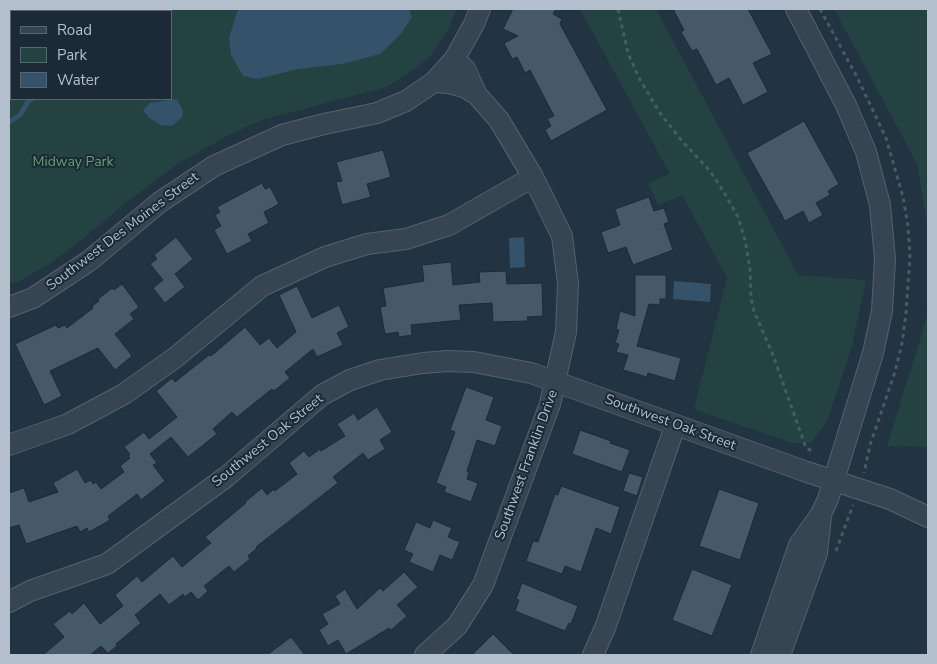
<!DOCTYPE html>
<style>
body{margin:0}
#map{position:relative;width:937px;height:664px;overflow:hidden;background:#223341;font-family:"Nunito Sans",sans-serif}
canvas{display:block}
.frame{position:absolute;inset:0;border:10px solid #b3bfcc;pointer-events:none}
.legend{position:absolute;left:10px;top:10px;width:162px;height:90px;box-sizing:border-box;background:#1b2a36;border:1px solid #586672;margin:0;padding:6px 9px;list-style:none;font-size:15px;color:#b3bfcc}
.legend li{display:flex;align-items:center;gap:10px;height:25px}
.legend b{width:25px;border:1px solid #586672}
</style>
<div id="map">
<canvas width="937" height="664"></canvas>
<div class="frame"></div>
<ul class="legend">
<li><b style="height:6px;background:#364551"></b>Road</li>
<li><b style="height:14px;background:#244242"></b>Park</li>
<li><b style="height:14px;background:#34526a"></b>Water</li>
</ul>
</div>
<script>
const ctx = document.querySelector('canvas').getContext('2d');
ctx.lineJoin = 'round';
function fillPath(path, color) { ctx.fillStyle = color; ctx.fill(path, 'evenodd'); }
const shape = rows => new Path2D(rows.map(r => 'M' + r).join(''));
function stroke(path, color, width, dash) { ctx.strokeStyle = color; ctx.lineWidth = width; ctx.lineCap = dash ? 'butt' : 'round'; ctx.setLineDash(dash || []); ctx.stroke(path); }
function write(font, color, halo, rows, align = 'center') {
  ctx.font = font + ' "Nunito Sans",sans-serif'; ctx.lineWidth = 4; ctx.setLineDash([]); ctx.textBaseline = 'middle'; ctx.strokeStyle = halo; ctx.fillStyle = color; for (const [text, x, y, turn = 0] of rows) {
    ctx.save(); ctx.translate(x, y); ctx.rotate((+turn || 0) * Math.PI / 180); ctx.textAlign = isNaN(turn) ? turn : align; if (halo) ctx.strokeText(text, 0, 0); ctx.fillText(text, 0, 0); ctx.restore();
  }
}
fillPath(shape([
 [9,9,457,9,448,30,431,55,412,71,386,87,262,120,229,135,179,163,123,205,85,237,51,263,20,281,9,284],
 [11,11,171,11,171,99,11,99],
 [580,9,656,9,798,275,866,280,852,346,827,421,811,443,792,443,694,409,727,278,682,195,658,205,648,183,670,174],
 [834,9,928,9,928,231,917,164],
 [928,291,928,447,887,446,926,320]
]), '#244242');
fillPath(shape([
 [240,9,409,9,412,17,400,35,380,54,342,64,298,69,258,79,243,76,231,55,229,38,237,12],
 [177,99,183,111,182,117,172,126,161,125,149,118,143,110,150,103],
 [524,237,525,267,510,268,509,238],
 [674,281,711,284,710,302,673,299]
]), '#34526a');
stroke(shape([
 [149,11,151,9],
 [9,122,20,115,29,100,32,99]
]), '#34526a', 5);
const building = shape([
 [513,9,556,9,553,14,562,19,560,24,607,110,551,141,545,130,551,126,547,119,554,116,530,70,525,73,517,57,512,59,504,43,518,36,503,29,513,9],
 [673,9,748,9,772,54,753,63,768,92,743,105,729,78,716,85,697,49,692,51,681,32,684,30,673,9],
 [804,121,839,184,828,191,830,195,816,203,823,215,809,223,803,211,785,221,747,153,804,121],
 [383,150,391,177,367,184,371,197,342,205,336,182,342,181,336,162,383,150],
 [262,183,265,189,270,187,279,204,264,212,269,223,248,234,252,241,227,254,214,230,221,226,215,215,220,212,217,207,262,183],
 [649,197,654,211,664,208,669,222,664,224,673,250,633,265,626,247,608,253,601,232,620,225,615,209,649,197],
 [176,237,193,259,175,274,185,287,165,303,153,288,163,280,150,264,157,259,154,255,176,237],
 [451,262,453,285,480,282,479,272,506,271,507,284,542,283,543,316,527,317,528,321,493,322,492,303,459,305,461,320,411,325,412,335,399,337,398,332,385,334,380,307,386,306,383,288,424,281,422,265,451,262],
 [635,275,666,275,666,299,660,299,660,305,649,304,637,346,681,358,675,381,648,373,647,377,623,370,628,355,616,352,619,344,615,343,619,330,616,329,620,311,635,316,635,275],
 [122,284,139,307,130,314,134,319,115,334,132,356,115,370,98,348,50,371,62,396,44,405,15,344,56,325,58,328,65,325,67,328,93,308,92,306,99,301,98,299,112,288,114,290,122,284],
 [297,286,312,318,339,305,349,327,337,333,343,345,317,357,313,349,285,372,290,378,274,391,272,389,237,417,232,412,213,429,217,434,188,457,171,437,150,454,157,463,153,465,165,481,141,500,137,494,108,516,110,520,89,532,87,528,80,532,77,526,26,544,19,525,9,528,9,493,24,488,29,502,58,492,53,483,77,469,85,483,91,480,93,484,96,482,101,489,124,472,120,466,130,458,128,456,130,454,124,447,144,432,149,439,177,417,156,391,172,378,175,382,209,355,211,356,245,327,260,345,269,338,277,348,296,332,279,295,297,286],
 [466,387,494,397,486,420,502,426,495,446,477,440,467,471,469,472,467,479,478,483,471,502,444,492,446,487,436,483,455,432,450,430,466,387],
 [377,407,392,432,380,440,385,449,368,460,363,453,333,477,338,483,256,547,257,548,248,556,250,559,234,572,229,566,204,586,208,591,198,600,191,592,185,597,183,594,169,605,160,594,135,615,141,623,116,644,117,646,108,653,101,646,90,655,43,655,64,637,53,624,70,611,72,614,84,603,100,624,123,606,115,595,137,576,142,582,173,556,182,567,211,543,205,537,246,503,245,502,262,488,267,495,274,489,275,491,297,474,289,463,304,451,309,457,320,449,321,451,345,436,337,424,354,413,358,420,377,407],
 [580,430,611,441,610,443,630,450,622,472,572,454,580,430],
 [629,473,643,477,637,496,623,491,629,473],
 [561,486,620,507,611,534,596,528,581,572,565,566,562,574,526,561,533,541,538,542,555,494,558,495,561,486],
 [719,489,759,503,740,560,699,546,719,489],
 [433,520,452,528,448,537,460,542,452,560,440,555,433,572,409,562,413,554,404,550,416,522,430,528,433,520],
 [692,569,732,585,712,636,672,620,692,569],
 [404,572,418,587,397,605,407,616,391,630,389,628,346,654,338,640,328,646,319,630,328,624,322,614,340,604,335,596,345,589,357,609,380,588,383,591,404,572],
 [522,583,578,606,571,624,569,623,565,631,515,611,519,600,516,599,522,583],
 [493,634,514,655,472,655,493,634],
 [291,637,305,655,267,655,291,637]
]);
fillPath(building, '#465968');
stroke(building, '#1d2c38', 1);
const minor = shape([
 [434,82,449,83,464,87,477,95],
 [9,307,33,298,89,261,160,202,214,166,282,135,324,124,377,113,406,101,434,82,454,60,474,24,480,9],
 [9,445,68,424,124,394,176,357,262,286,325,257,367,244,406,239,449,225,533,177],
 [9,602,30,591,107,564,226,477,322,395,350,380,380,370,423,363,448,361,474,362,531,373,807,472,890,499,928,517],
 [425,655,457,626,483,585,550,404,566,332,568,284,562,236,533,177,499,120,477,95,465,69,454,60],
 [593,655,605,628,675,426],
 [761,655,799,545,821,514,828,499,873,353,882,311,885,259,880,205,866,152,846,105,796,9],
 [780,655,817,553,821,516]
]);
stroke(minor, '#54626f', 22);
stroke(shape([
 [618,9,628,53,639,78,660,113,682,141,710,171,722,189,738,217,745,240,750,269,751,298,754,311,773,355,806,448,814,452],
 [820,9,857,77,886,138,903,197,908,226,910,257,906,313,902,343,895,372,870,445,864,473],
 [836,551,853,505]
]), '#425e5e', 3, [4, 4]);
stroke(minor, '#364551', 20);
write('14px', '#679f6d', '#1b2a36', [
 ["Midway Park",73,163]
]);
write('14px', '#b3bfcc', '#1b2a36', [
 ["Southwest Des Moines Street",123,232,-37],
 ["Southwest Oak Street",670,423,20],
 ["Southwest Oak Street",268,441,-39],
 ["Southwest Franklin Drive",527,465,-70]
]);
</script>
